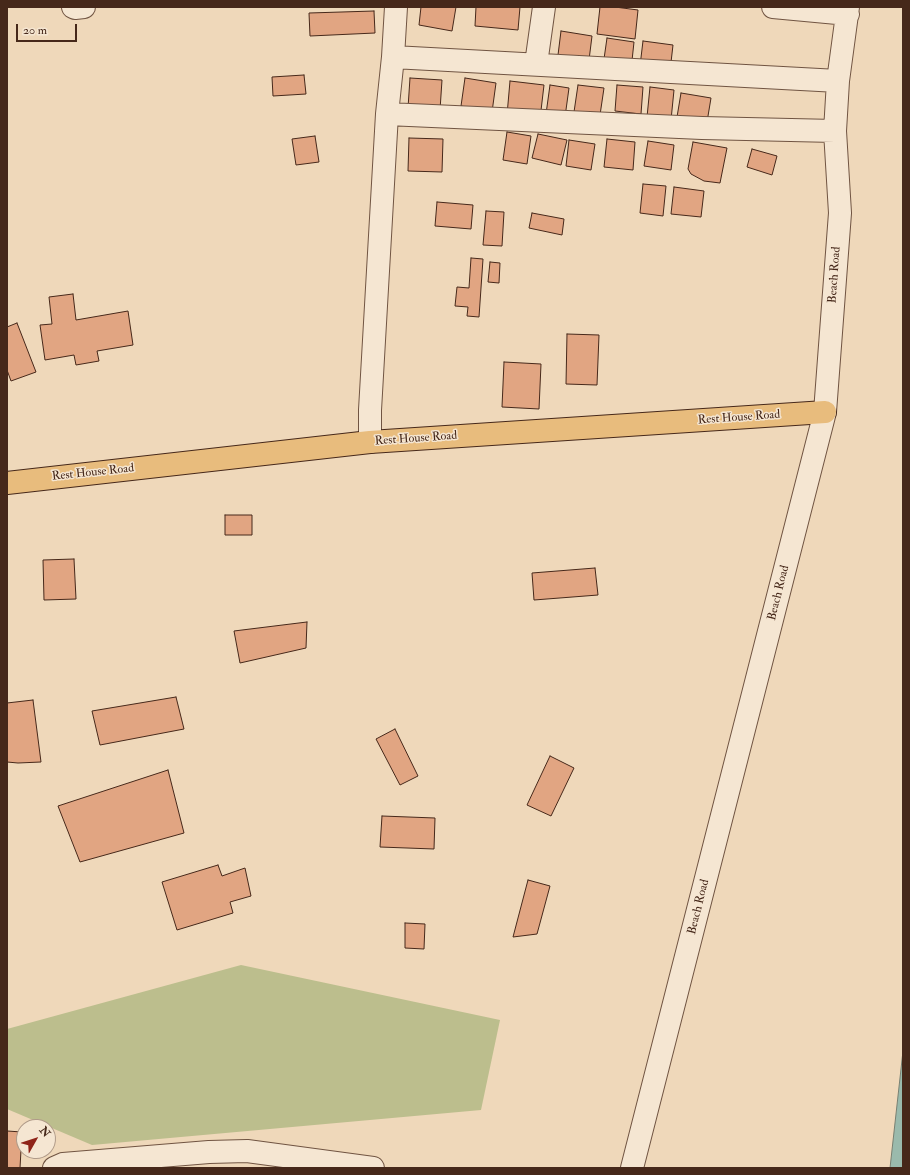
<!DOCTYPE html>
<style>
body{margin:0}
#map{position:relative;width:910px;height:1175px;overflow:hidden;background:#efd8ba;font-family:"IM FELL Double Pica",serif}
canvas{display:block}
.frame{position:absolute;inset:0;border:8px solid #46281a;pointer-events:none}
.north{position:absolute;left:16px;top:1119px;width:40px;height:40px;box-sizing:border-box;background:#f5e6d2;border:1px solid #af9a88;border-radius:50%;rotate:51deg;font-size:11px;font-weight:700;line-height:16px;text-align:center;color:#46281a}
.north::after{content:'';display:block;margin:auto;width:14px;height:18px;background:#8f2418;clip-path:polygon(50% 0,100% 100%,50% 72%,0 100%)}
.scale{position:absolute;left:16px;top:24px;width:61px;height:18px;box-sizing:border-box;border:2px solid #46281a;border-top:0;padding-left:5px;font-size:12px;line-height:14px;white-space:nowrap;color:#46281a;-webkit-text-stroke:3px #f5e6d2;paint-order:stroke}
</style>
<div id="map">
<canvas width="910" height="1175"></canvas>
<div class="frame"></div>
<div class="north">N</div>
<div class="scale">20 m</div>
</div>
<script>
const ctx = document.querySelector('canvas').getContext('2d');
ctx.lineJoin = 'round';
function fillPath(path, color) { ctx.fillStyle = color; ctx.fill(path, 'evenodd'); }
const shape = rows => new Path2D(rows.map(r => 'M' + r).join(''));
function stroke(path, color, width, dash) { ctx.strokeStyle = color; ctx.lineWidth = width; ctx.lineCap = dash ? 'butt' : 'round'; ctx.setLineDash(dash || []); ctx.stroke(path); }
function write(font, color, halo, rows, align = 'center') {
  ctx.font = font + ' "IM FELL Double Pica",serif'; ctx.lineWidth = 3; ctx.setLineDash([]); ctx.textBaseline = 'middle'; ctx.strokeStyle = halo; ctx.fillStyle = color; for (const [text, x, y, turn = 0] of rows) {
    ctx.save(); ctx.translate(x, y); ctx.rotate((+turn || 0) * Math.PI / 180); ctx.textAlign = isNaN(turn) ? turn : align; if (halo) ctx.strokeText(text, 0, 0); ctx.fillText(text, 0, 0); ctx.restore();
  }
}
fillPath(shape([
 [241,965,500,1020,481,1110,92,1145,7,1109,7,1029]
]), '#bcbe8d');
const water = shape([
 [903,1051,903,1168,890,1168,903,1051]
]);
fillPath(water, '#9abaac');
stroke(water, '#788072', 1);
const building = shape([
 [421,7,456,7,452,31,419,25,421,7],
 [476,7,520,7,518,30,475,26,476,7],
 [600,7,615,7,638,10,635,39,597,34,600,7],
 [374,11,375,33,310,36,309,13,374,11],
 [561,31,592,36,588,68,557,63,561,31],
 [607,38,634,42,631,70,603,66,607,38],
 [643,41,673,45,670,71,640,66,643,41],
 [304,75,306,94,273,96,272,77,304,75],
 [410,78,442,80,440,110,408,108,410,78],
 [465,78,496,83,492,112,461,106,465,78],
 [510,81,544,85,540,119,507,115,510,81],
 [550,85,569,88,565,117,546,114,550,85],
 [578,85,604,88,600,115,574,112,578,85],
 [617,85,643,87,641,114,615,111,617,85],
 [650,87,674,90,671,120,647,117,650,87],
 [681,93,711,98,707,122,677,117,681,93],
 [507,132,531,136,527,164,503,160,507,132],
 [538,134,567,140,561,165,532,158,538,134],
 [315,136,319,162,296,165,292,139,315,136],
 [409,138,443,139,442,172,408,171,409,138],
 [607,139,635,142,633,170,604,167,607,139],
 [569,140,595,144,591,170,566,166,569,140],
 [648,141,674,145,671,170,644,166,648,141],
 [693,142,727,148,720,183,704,181,691,174,688,169,693,142],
 [752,149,777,156,772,175,747,167,752,149],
 [643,184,666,186,663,216,640,213,643,184],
 [674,187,704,191,701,217,671,214,674,187],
 [437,202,473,205,471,229,435,226,437,202],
 [486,211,504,212,502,246,483,245,486,211],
 [532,213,564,219,562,235,529,228,532,213],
 [471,258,483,259,479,317,467,316,468,307,455,306,457,287,469,288,471,258],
 [490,262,500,263,499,283,488,282,490,262],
 [73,294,76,320,128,311,133,345,97,351,99,361,76,365,74,355,45,360,40,325,52,324,49,297,73,294],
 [17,323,36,372,11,381,7,370,7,327,17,323],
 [567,334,599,335,597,385,566,384,567,334],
 [504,362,541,364,539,409,502,407,504,362],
 [225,515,252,515,252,535,225,535,225,515],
 [74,559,76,599,44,600,43,560,74,559],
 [595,568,598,595,534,600,532,573,595,568],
 [307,622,306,648,240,663,234,631,307,622],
 [176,697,184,729,100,745,92,711,176,697],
 [33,700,41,762,18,763,7,762,7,703,33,700],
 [395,729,418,776,400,785,376,739,395,729],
 [550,756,574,768,551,816,527,805,550,756],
 [168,770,184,833,80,862,58,806,168,770],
 [382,816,435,818,434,849,380,847,382,816],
 [218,865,222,876,245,868,251,896,230,902,233,913,177,930,162,882,218,865],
 [528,880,550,886,537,934,513,937,528,880],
 [405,923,425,924,424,949,405,948,405,923],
 [7,1131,22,1132,20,1168,7,1168,7,1131]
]);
fillPath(building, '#e1a582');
stroke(building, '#46281a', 1);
const minor = shape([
 [73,7,75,8,84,7],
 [773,7,848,14],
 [393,57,838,81],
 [536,64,544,7],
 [387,114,702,128,835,131],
 [370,442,370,410,387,114,393,57,396,7],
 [54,1168,63,1164,209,1152,247,1151,373,1168],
 [632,1168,825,412,840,213,835,131,838,81,848,7]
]);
const major = shape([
 [7,483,370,442,825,412]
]);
stroke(minor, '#705442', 24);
stroke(major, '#46281a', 24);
stroke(minor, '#f5e6d2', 22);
stroke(major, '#e8bc7d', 22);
write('12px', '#46281a', '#f5e6d2', [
 ["Beach Road",835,275,-86],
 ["Rest House Road",739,418,-4],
 ["Rest House Road",416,439,-4],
 ["Rest House Road",93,473,-6],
 ["Beach Road",779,593,-76],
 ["Beach Road",699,907,-76]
]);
</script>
